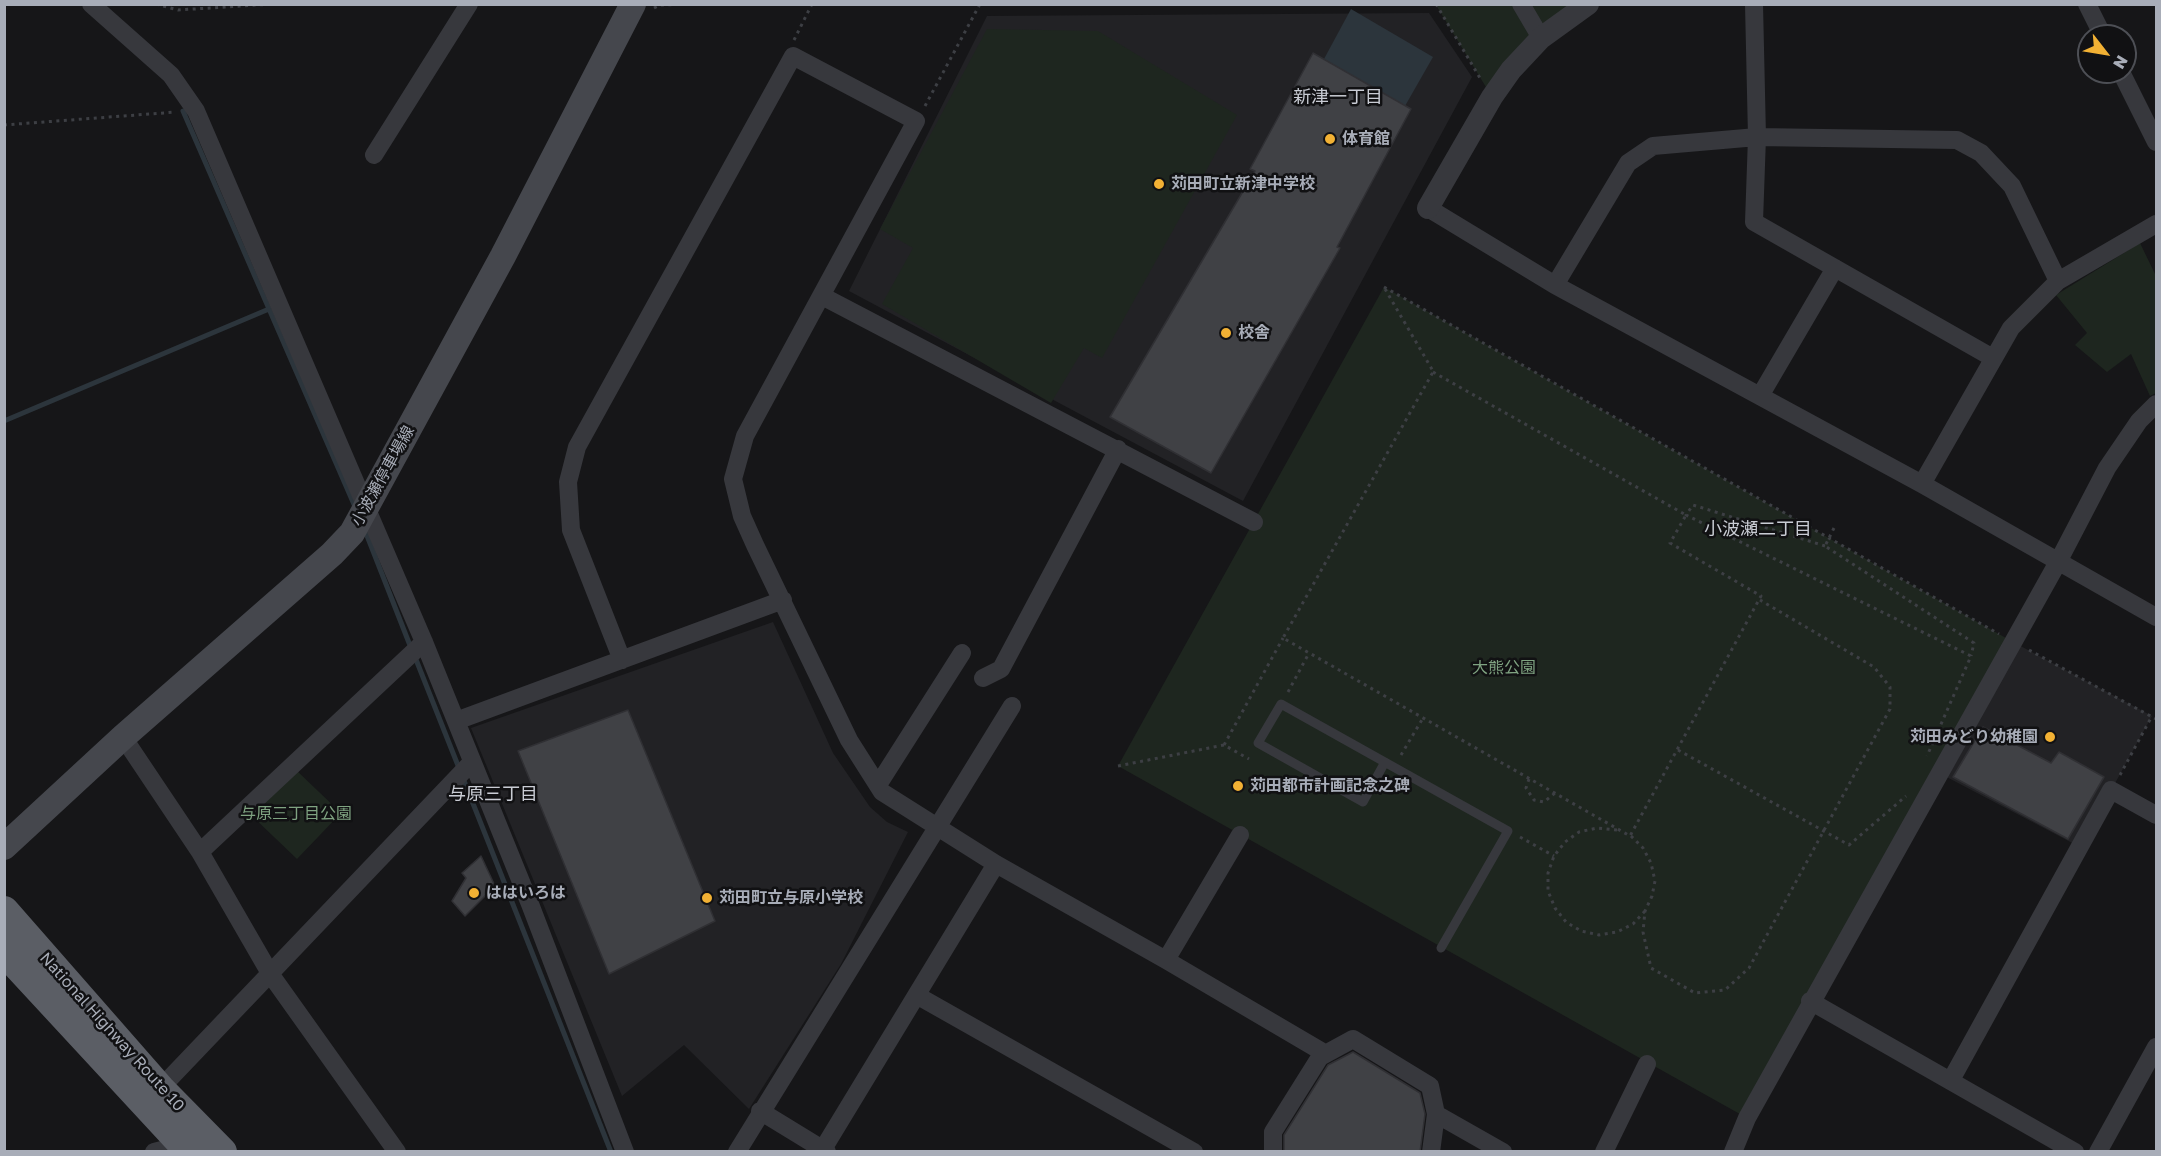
<!DOCTYPE html>
<meta charset="utf-8">
<style>
body{margin:0}
#map{position:relative;width:2161px;height:1156px;overflow:hidden;background:#161618;font-family:"Golos Text",sans-serif}
canvas{display:block}
.frame{position:absolute;inset:0;border:6px solid #a8adb8;pointer-events:none}
.north{position:absolute;left:2077px;top:24px;width:60px;height:60px;box-sizing:border-box;background:#111113;border:2px solid #4d4f55;border-radius:50%;rotate:121deg;font-size:16px;font-weight:700;line-height:24px;text-align:center;color:#a8adb8}
.north::after{content:'';display:block;margin:auto;width:21px;height:27px;background:#f2b134;clip-path:polygon(50% 0,100% 100%,50% 72%,0 100%)}
</style>
<div id="map">
<canvas width="2161" height="1156"></canvas>
<div class="frame"></div>
<div class="north">N</div>
</div>
<script>
const ctx = document.querySelector('canvas').getContext('2d');
ctx.lineJoin = 'round';
function fillPath(path, color) { ctx.fillStyle = color; ctx.fill(path, 'evenodd'); }
const shape = rows => new Path2D(rows.map(r => 'M' + r).join(''));
function stroke(path, color, width, dash) { ctx.strokeStyle = color; ctx.lineWidth = width; ctx.lineCap = dash ? 'butt' : 'round'; ctx.setLineDash(dash || []); ctx.stroke(path); }
function write(font, color, halo, rows, align = 'center') {
  ctx.font = font + ' "Golos Text","Noto Sans JP",sans-serif'; ctx.lineWidth = 5; ctx.setLineDash([]); ctx.textBaseline = 'middle'; ctx.strokeStyle = halo; ctx.fillStyle = color; for (const [text, x, y, turn = 0] of rows) {
    ctx.save(); ctx.translate(x, y); ctx.rotate((+turn || 0) * Math.PI / 180); ctx.textAlign = isNaN(turn) ? turn : align; if (halo) ctx.strokeText(text, 0, 0); ctx.fillText(text, 0, 0); ctx.restore();
  }
}
fillPath(shape([
 [1429,13,1472,77,1243,501,849,291,987,16],
 [773,622,833,753,870,807,887,822,908,832,841,964,749,1109,684,1045,622,1096,471,728],
 [2013,642,2152,716,2080,847,1939,773]
]), '#222225');
fillPath(shape([
 [1436,5,1588,5,1492,97],
 [987,29,1098,31,1237,115,1102,358,1084,348,1051,403,882,304,913,248,880,229],
 [2140,243,2156,276,2156,393,2150,396,2131,354,2107,372,2075,345,2087,333,2056,295],
 [1384,287,2013,642,1747,1118,1118,766],
 [295,769,341,813,297,859,251,815]
]), '#1e261f');
fillPath(shape([
 [1351,9,1433,57,1405,106,1324,59]
]), '#2c353c');
stroke(shape([
 [183,111,356,509],
 [4,421,269,309],
 [364,528,411,648],
 [415,657,611,1152]
]), '#2c353c', 5);
const building = shape([
 [1313,53,1411,109,1337,247,1340,248,1211,473,1110,417,1255,171,1250,169,1313,53],
 [628,710,715,921,609,974,518,751,628,710],
 [1983,727,2051,763,2059,752,2104,777,2068,839,1953,777,1983,727],
 [481,856,495,886,465,916,452,901,466,878,462,873,481,856],
 [1353,1052,1420,1093,1425,1114,1420,1152,1284,1152,1284,1135,1328,1065,1353,1052]
]);
fillPath(building, '#404145');
stroke(building, '#303034', 1.5);
stroke(shape([
 [156,4,178,10,273,4],
 [1436,4,1480,78],
 [654,8,660,5,691,4],
 [794,40,812,4],
 [925,106,980,4],
 [4,125,176,112],
 [1384,287,1999,634],
 [1385,289,1433,371],
 [1433,372,1686,515,1670,543,1761,596,1630,836,1283,638,1433,372],
 [1834,528,1825,546,1974,643,1971,656],
 [1825,546,1693,505,1686,515,1971,656,1927,756],
 [2029,650,2156,719],
 [1288,692,1309,653],
 [1224,745,1283,638],
 [1678,750,1849,845,1906,796],
 [1401,755,1423,718],
 [1118,766,1224,745,1249,759],
 [2120,775,2152,716],
 [1529,779,1526,788,1534,800,1544,802,1555,793],
 [1617,830,1597,828,1579,832,1565,842,1554,856,1548,873,1548,891,1555,908,1566,922,1581,931,1599,935,1617,932,1633,924,1645,911],
 [1631,836,1643,848,1651,863,1655,881,1652,896,1645,911,1643,932,1651,968,1695,993,1725,990,1749,968,1890,709,1890,687,1874,667,1760,600],
 [1520,837,1554,856]
]), '#3d3f44', 3, [3, 4.5]);
stroke(shape([
 [1385,762,1363,802,1258,743,1281,704,1508,831,1441,948]
]), '#37383d', 9);
stroke(shape([
 [91,4,171,75,196,111,424,642,530,904,625,1152],
 [1521,4,1541,38],
 [1754,4,1757,137,1754,222,1993,358],
 [2087,4,2103,36],
 [2121,72,2156,142],
 [374,155,469,4],
 [1428,208,1555,285,1922,484,2156,617],
 [1555,285,1628,163,1653,146,1757,137,1957,140,1981,153,2012,186,2058,281],
 [822,296,1254,522],
 [1760,396,1835,268],
 [1922,484,2011,328,2058,281,2156,224],
 [622,660,571,530,568,482,577,447,793,56,916,121,745,436,733,479,742,516,755,545,849,740,882,792,996,864,1166,960,1326,1054],
 [983,678,1001,669,1118,449],
 [456,721,783,600],
 [123,737,200,852,271,975,397,1152],
 [878,785,962,653],
 [200,852,424,642],
 [1166,960,1240,835],
 [918,996,1194,1152],
 [1810,1001,2075,1152],
 [1951,1080,2111,790,2156,815],
 [153,1096,471,763],
 [760,1111,827,1152],
 [823,1149,996,864],
 [154,1152,189,1143],
 [737,1152,1012,706],
 [1273,1152,1273,1132,1320,1057,1353,1039,1430,1086,1436,1114,1503,1152],
 [1431,1152,1436,1114],
 [1604,1152,1647,1064],
 [1733,1152,1747,1118,2058,562,2107,468,2139,421,2156,404],
 [2098,1152,2156,1047]
]), '#37383d', 18);
stroke(shape([
 [1428,208,1492,97,1511,70,1541,38,1588,4]
]), '#37383d', 22);
stroke(shape([
 [4,847,123,737,332,554,352,533,503,256,633,4]
]), '#45474d', 26);
stroke(shape([
 [4,911,160,1089,222,1152],
 [4,951,190,1152]
]), '#5b5e65', 30);
for (const [x, y, r, color] of [
 [1330,139,6,"#f2b134"],
 [1159,184,6,"#f2b134"],
 [1226,333,6,"#f2b134"],
 [2050,737,6,"#f2b134"],
 [1238,786,6,"#f2b134"],
 [474,893,6,"#f2b134"],
 [707,898,6,"#f2b134"]
]) { const dot = new Path2D(); dot.arc(x, y, r, 0, 2 * Math.PI); ctx.fillStyle = color; ctx.fill(dot); stroke(dot, '#111113', 2); }
write('bold 16px', '#a8adb8', '#111113', [
 ["体育館",1342,139],
 ["苅田町立新津中学校",1171,184],
 ["校舎",1238,333],
 ["苅田みどり幼稚園",2038,737,"right"],
 ["苅田都市計画記念之碑",1250,786],
 ["ははいろは",486,893],
 ["苅田町立与原小学校",719,898]
], 'left');
write('16px', '#a8adb8', '#111113', [
 ["小波瀬停車場線",383,476,-61],
 ["National Highway Route 10",112,1032,48]
]);
write('16px', '#7fa381', '#111113', [
 ["大熊公園",1504,668],
 ["与原三丁目公園",296,814]
]);
write('18px', '#c9ccd4', '#111113', [
 ["新津一丁目",1338,97],
 ["小波瀬二丁目",1758,529],
 ["与原三丁目",493,794]
]);
</script>
